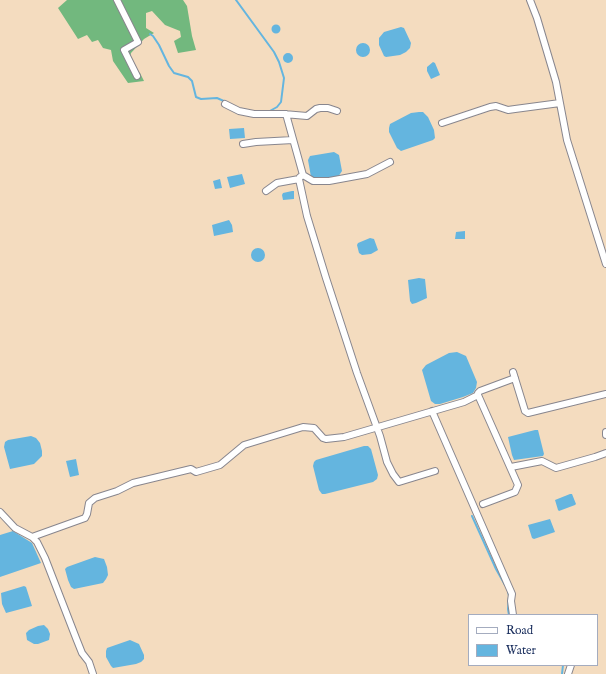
<!DOCTYPE html>
<style>
body{margin:0}
#map{position:relative;width:606px;height:674px;overflow:hidden;background:#f4dcbf;font-family:"IM FELL English",serif}
canvas{display:block}
.legend{position:absolute;left:468px;top:614px;width:130px;height:52px;box-sizing:border-box;background:#fff;border:1px solid #a4acbf;margin:0;padding:5px 7px;list-style:none;font-size:12px;color:#1b2f5e}
.legend li{display:flex;align-items:center;gap:8px;height:20px}
.legend b{width:20px;border:1px solid #a4acbf}
</style>
<div id="map">
<canvas width="606" height="674"></canvas>
<ul class="legend">
<li><b style="height:5px;background:#fff"></b>Road</li>
<li><b style="height:11px;background:#64b5df"></b>Water</li>
</ul>
</div>
<script>
const ctx = document.querySelector('canvas').getContext('2d');
ctx.lineJoin = 'round';
function fillPath(path, color) { ctx.fillStyle = color; ctx.fill(path, 'evenodd'); }
const shape = rows => new Path2D(rows.map(r => 'M' + r).join(''));
function stroke(path, color, width, dash) { ctx.strokeStyle = color; ctx.lineWidth = width; ctx.lineCap = dash ? 'butt' : 'round'; ctx.setLineDash(dash || []); ctx.stroke(path); }
fillPath(shape([
 [67,0,183,0,187,6,192,36,196,50,178,53,174,41,181,37,180,31,165,25,152,11,146,13,146,28,154,33,144,39,131,53,128,65,140,73,144,81,128,83,113,61,111,50,103,48,98,40,92,42,87,35,78,39,58,8]
]), '#72b87e');
fillPath(shape([
 '271.5 29a4.5 4.5 0 1 1 9 0a4.5 4.5 0 1 1-9 0Z',
 [401,27,404,28,411,43,410,48,406,52,400,55,386,57,384,56,379,45,379,38,384,32],
 '356 50a7 7 0 1 1 14 0a7 7 0 1 1-14 0Z',
 '283 58a5 5 0 1 1 10 0a5 5 0 1 1-10 0Z',
 [433,62,435,63,440,75,431,79,427,71,427,67],
 [419,112,423,112,428,117,434,130,435,138,433,140,401,151,397,148,389,132,389,128,390,124,411,113],
 [244,128,245,138,230,139,229,129],
 [334,152,339,155,342,171,338,177,320,179,311,177,308,160,310,156],
 [242,174,245,184,230,188,227,177],
 [220,179,222,188,215,189,213,181],
 [292,191,294,191,294,199,283,200,282,195,283,193],
 [229,220,232,225,233,232,214,236,212,225],
 [465,231,465,239,455,239,456,232],
 [370,238,374,239,378,250,371,254,362,255,359,253,357,245,358,243],
 '251 255a7 7 0 1 1 14 0a7 7 0 1 1-14 0Z',
 [419,278,425,279,427,298,416,303,412,304,410,301,408,280],
 [457,352,466,356,477,382,476,388,473,393,463,397,440,404,435,404,431,401,422,370,426,365,449,353],
 [535,430,538,430,544,454,543,456,514,460,512,455,508,437],
 [31,436,36,438,40,443,42,451,42,456,34,464,10,469,4,447,5,442,8,440],
 [364,446,368,446,371,449,378,475,377,479,373,482,325,494,322,494,319,490,313,466,314,462,316,460],
 [76,459,79,475,70,477,66,461],
 [570,494,572,494,576,504,575,505,559,511,558,510,555,500],
 [550,519,555,532,534,539,532,538,528,525],
 [13,531,32,543,41,563,0,577,0,535],
 [95,557,104,559,107,567,108,575,106,579,103,583,74,589,71,587,68,580,65,569,67,567],
 [24,586,26,587,32,606,6,613,2,604,1,593],
 [44,625,48,629,50,634,49,640,38,644,34,644,27,640,26,633,29,630,38,626],
 [130,640,139,644,144,655,144,659,141,662,136,664,113,668,111,666,106,657,106,651,107,648]
]), '#64b5df');
stroke(shape([
 [236,0,274,52,279,62,284,78,281,102,277,107,268,112],
 [150,34,153,36,159,45,169,66,174,73,188,77,192,81,196,97,201,99,217,98,226,102],
 [472,516,496,569,505,585],
 [508,591,509,596,508,609,509,615],
 [535,665,541,665],
 [562,674,563,665]
]), '#64b5df', 2);
const minor = shape([
 [117,0,138,42,124,50,137,76],
 [530,0,537,18,556,82,567,140,606,264],
 [225,104,239,111,254,114,284,114,307,116,316,109,320,108,328,108,337,111],
 [286,114,303,175,300,177],
 [442,123,490,107,496,106,508,110,515,109,560,103],
 [243,144,256,142,293,140],
 [303,175,313,181,329,181,367,174,390,162],
 [266,191,277,183,299,179,307,216,326,278,357,373,380,436,387,462,393,474,399,482,435,471],
 [513,372,525,411,528,413,606,394],
 [478,395,518,485,515,492,483,504],
 [432,411,512,594,511,601,513,615],
 [606,432,606,435],
 [511,467,542,461,556,468,595,457,606,453],
 [0,512,15,528,32,537,37,542,45,558,76,638,82,653,89,662,93,674],
 [32,537,85,518,87,514,89,503,95,498,117,491,133,483,191,469,196,472,220,465,244,445,303,427,314,428,323,438,326,439,344,437,464,402,478,395,478,393,480,391,515,378],
 [568,674,571,665]
]);
stroke(minor, '#88868e', 8);
stroke(minor, '#fff', 6);
</script>
